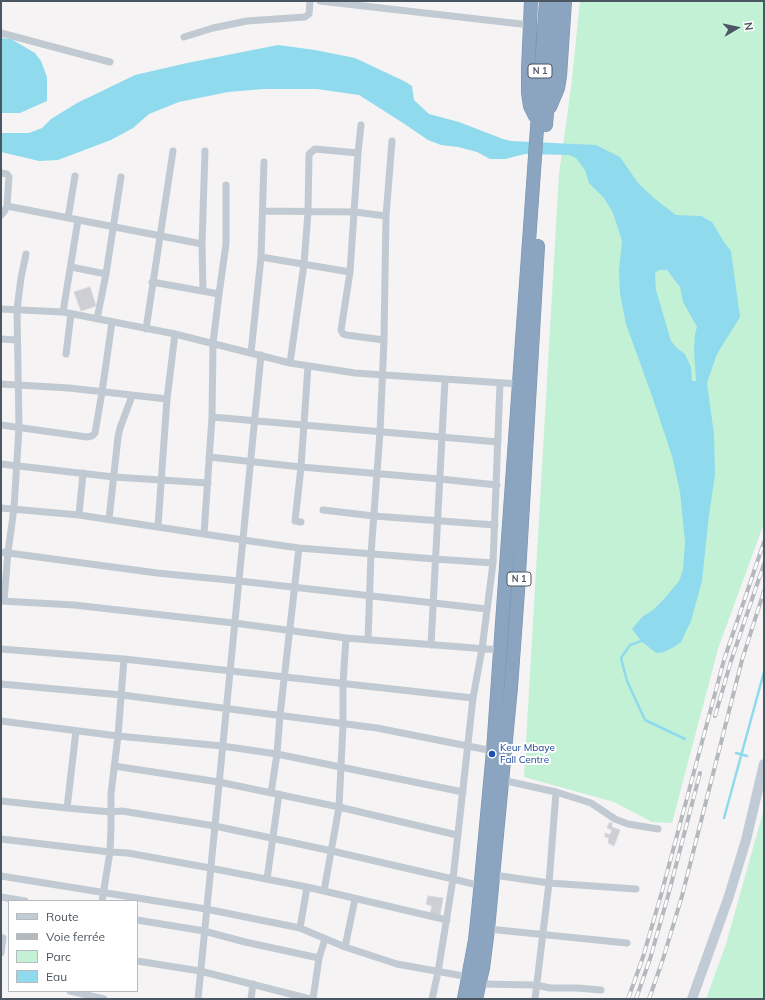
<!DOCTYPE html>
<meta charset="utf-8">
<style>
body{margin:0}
#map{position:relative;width:765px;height:1000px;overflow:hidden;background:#f5f3f3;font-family:Mulish,sans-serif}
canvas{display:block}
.frame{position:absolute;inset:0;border:2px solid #4a5661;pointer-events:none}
.legend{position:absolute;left:8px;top:900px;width:130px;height:92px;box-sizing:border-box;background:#fff;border:1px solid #b7bbc0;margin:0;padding:5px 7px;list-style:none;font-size:12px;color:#4a5661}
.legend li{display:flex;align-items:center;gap:8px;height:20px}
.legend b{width:20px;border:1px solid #b7bbc0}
.north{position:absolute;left:717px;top:8px;width:40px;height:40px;-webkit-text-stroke:3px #fff;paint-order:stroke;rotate:81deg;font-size:11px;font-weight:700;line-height:16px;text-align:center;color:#4a5661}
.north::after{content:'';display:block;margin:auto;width:14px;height:18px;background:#4a5661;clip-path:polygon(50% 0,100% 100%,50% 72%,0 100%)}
</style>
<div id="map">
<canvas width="765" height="1000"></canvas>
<div class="frame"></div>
<ul class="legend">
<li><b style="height:5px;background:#c1cbd6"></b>Route</li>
<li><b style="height:5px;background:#b5b8bd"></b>Voie ferrée</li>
<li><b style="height:11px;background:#c3f1d5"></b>Parc</li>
<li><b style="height:11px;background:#90daee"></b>Eau</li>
</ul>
<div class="north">N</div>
</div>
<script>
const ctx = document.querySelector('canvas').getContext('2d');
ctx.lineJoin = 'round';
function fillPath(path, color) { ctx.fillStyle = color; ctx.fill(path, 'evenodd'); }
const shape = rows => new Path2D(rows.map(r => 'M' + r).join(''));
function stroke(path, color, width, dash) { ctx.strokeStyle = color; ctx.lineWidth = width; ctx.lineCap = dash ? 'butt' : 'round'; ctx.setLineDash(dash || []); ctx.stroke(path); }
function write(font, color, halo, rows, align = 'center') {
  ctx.font = font + ' Mulish,sans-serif'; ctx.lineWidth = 4; ctx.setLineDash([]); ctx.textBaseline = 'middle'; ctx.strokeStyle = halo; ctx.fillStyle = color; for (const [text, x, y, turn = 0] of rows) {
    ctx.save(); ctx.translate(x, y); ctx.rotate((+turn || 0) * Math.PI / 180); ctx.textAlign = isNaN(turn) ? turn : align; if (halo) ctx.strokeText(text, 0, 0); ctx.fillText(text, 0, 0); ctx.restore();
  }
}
fillPath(shape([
 [580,1,764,1,764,523,718,649,672,823,652,822,614,802,524,777,559,174,571,88],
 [764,809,764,999,706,999,726,944]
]), '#c3f1d5');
fillPath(shape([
 [1,38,11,39,35,53,41,61,47,77,47,101,20,113,1,113],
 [278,45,315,50,355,58,404,81,412,86,414,100,429,114,459,122,503,139,511,141,596,145,620,157,638,183,655,199,676,215,701,216,712,222,724,242,731,251,740,317,717,354,707,383,714,434,715,475,709,515,702,581,691,621,681,642,674,647,664,652,656,653,641,641,632,629,642,617,653,610,664,599,679,581,683,570,685,542,680,492,672,456,652,396,626,324,620,294,619,270,622,241,613,213,604,198,589,183,585,170,576,158,569,155,525,154,505,159,490,159,477,152,458,147,441,145,428,140,403,123,359,95,317,89,263,89,228,92,179,102,149,114,133,128,111,140,58,160,39,161,1,152,1,133,29,133,42,128,51,119,77,103,135,75,187,63],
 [659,270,667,270,680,287,683,302,697,327,695,334,694,350,696,381,692,381,691,367,685,354,677,348,671,341,656,290,655,273]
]), '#90daee');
stroke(shape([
 [644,640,630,645,621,658,627,681,645,720,685,739],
 [736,753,747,756],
 [724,818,764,672]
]), '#90daee', 2.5);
const building = shape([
 [90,287,96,306,81,311,74,292,90,287],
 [609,823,612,823,612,827,620,830,614,846,608,843,609,838,605,837,605,833,610,835,612,830,607,828,609,823],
 [428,896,443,898,440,915,430,913,432,906,426,904,428,896]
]);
fillPath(building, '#cdcfd5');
stroke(building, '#d7d9de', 1);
const highway = shape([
 [531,1,528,70,528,93,530,106,535,116],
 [550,107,558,88,560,76,565,1],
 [546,125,556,1],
 [464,999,475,940,479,902,493,751,546,1],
 [476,999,483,968,488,929,511,687,518,591,538,246]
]);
stroke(highway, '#7690ad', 14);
stroke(shape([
 [320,1,530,25],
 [1,33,110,62],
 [184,37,213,28,247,21,305,17,309,14,310,1],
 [361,125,358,153,350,272,341,330,343,334,346,335,384,340],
 [1,173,7,174,9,177,7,206],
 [263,211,355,212,386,216],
 [1,215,4,212,7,206,202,244],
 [68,218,75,176],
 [261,257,350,272],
 [71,267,106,274],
 [152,282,219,294],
 [203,291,202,244,205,151],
 [1,309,63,312,175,334,290,363,355,373,519,384],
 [63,312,78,220],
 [97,319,106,274,121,177],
 [146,329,173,151],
 [1,339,17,340],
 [251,353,261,257,264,162],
 [66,354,71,314],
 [290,363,304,264,308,212,309,154,315,149,358,153],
 [1,384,69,388,167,399],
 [212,417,498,442],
 [1,425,87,437,92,436,95,433,102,392,112,322],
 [209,457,301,467,440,479,497,485],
 [1,464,114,477,208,483],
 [1,508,79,515,243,540,299,548,435,559,493,563],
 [323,510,374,516,495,525],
 [79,515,83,473],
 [109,519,118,437,120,428,132,396],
 [301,522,295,521,301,467,308,366],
 [158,526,167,399,175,334],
 [204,534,212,417,213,343,219,294,226,244,226,185],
 [1,552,157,573,239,581,487,609],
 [1,601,74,605,234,623,346,638,500,650],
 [4,601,8,552,14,508,19,427,17,309,21,278,26,254],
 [368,640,371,554,380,432,384,340,386,216,392,141],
 [431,645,445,380],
 [1,649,124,659,473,698],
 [1,684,122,695,377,728,493,751],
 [1,721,118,736,222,746,277,754,463,792],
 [114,766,219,782,339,807,457,835],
 [502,780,556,792,591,803,615,819,628,824,658,829],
 [271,793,277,754,280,715,299,548],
 [1,801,67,808,111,812,122,811,215,826,332,851,453,879,481,886],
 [67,808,76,731],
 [1,839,110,852,128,853,210,868,307,887,447,920],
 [494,875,549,883,636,889],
 [1,876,206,909,300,928,345,947,397,964,469,977],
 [267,879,279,794],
 [324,891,339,807,343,725,343,683,346,638],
 [1,897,25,901],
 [102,901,110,852,111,827,111,794,118,736,124,659],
 [137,920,204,931,245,942,319,958],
 [300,928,307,887],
 [488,929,627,943],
 [345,947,355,899],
 [1,953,3,938],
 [137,961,200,971,310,999],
 [480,984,536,985,550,988,577,988,601,990],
 [70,991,104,999],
 [198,999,261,355],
 [251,999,253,984],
 [313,999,319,958,325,939],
 [432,999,438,972,453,879,473,698,482,649,493,563,500,383],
 [535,999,549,883,556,792]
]), '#c1cad2', 7);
stroke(shape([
 [692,999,729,896,746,840,764,764]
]), '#c1cbd6', 10);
stroke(highway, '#8ba5c1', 13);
const rail = shape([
 [715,716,731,661,764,564],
 [628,999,643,957,661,895,724,660,764,542],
 [636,999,650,959,668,896,700,773],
 [649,999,663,959,682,896,742,660,764,591]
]);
stroke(rail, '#b5b8bd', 4);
stroke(rail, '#fff', 2.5, [8]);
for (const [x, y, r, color] of [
 [492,754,4,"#1a4fb4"]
]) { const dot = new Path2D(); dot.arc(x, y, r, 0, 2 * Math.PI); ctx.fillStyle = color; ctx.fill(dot); stroke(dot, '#fff', 1.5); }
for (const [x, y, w] of [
 [540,71,24],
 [519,579,24]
]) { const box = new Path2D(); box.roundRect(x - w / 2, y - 7, w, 14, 3); ctx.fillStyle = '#fff'; ctx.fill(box); stroke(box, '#4a5661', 1); }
write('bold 9px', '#4a5661', null, [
 ["N 1",540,71],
 ["N 1",519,579]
]);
write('10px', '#164399', '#fff', [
 ["Keur Mbaye",500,748],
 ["Fall Centre",500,760]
], 'left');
</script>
